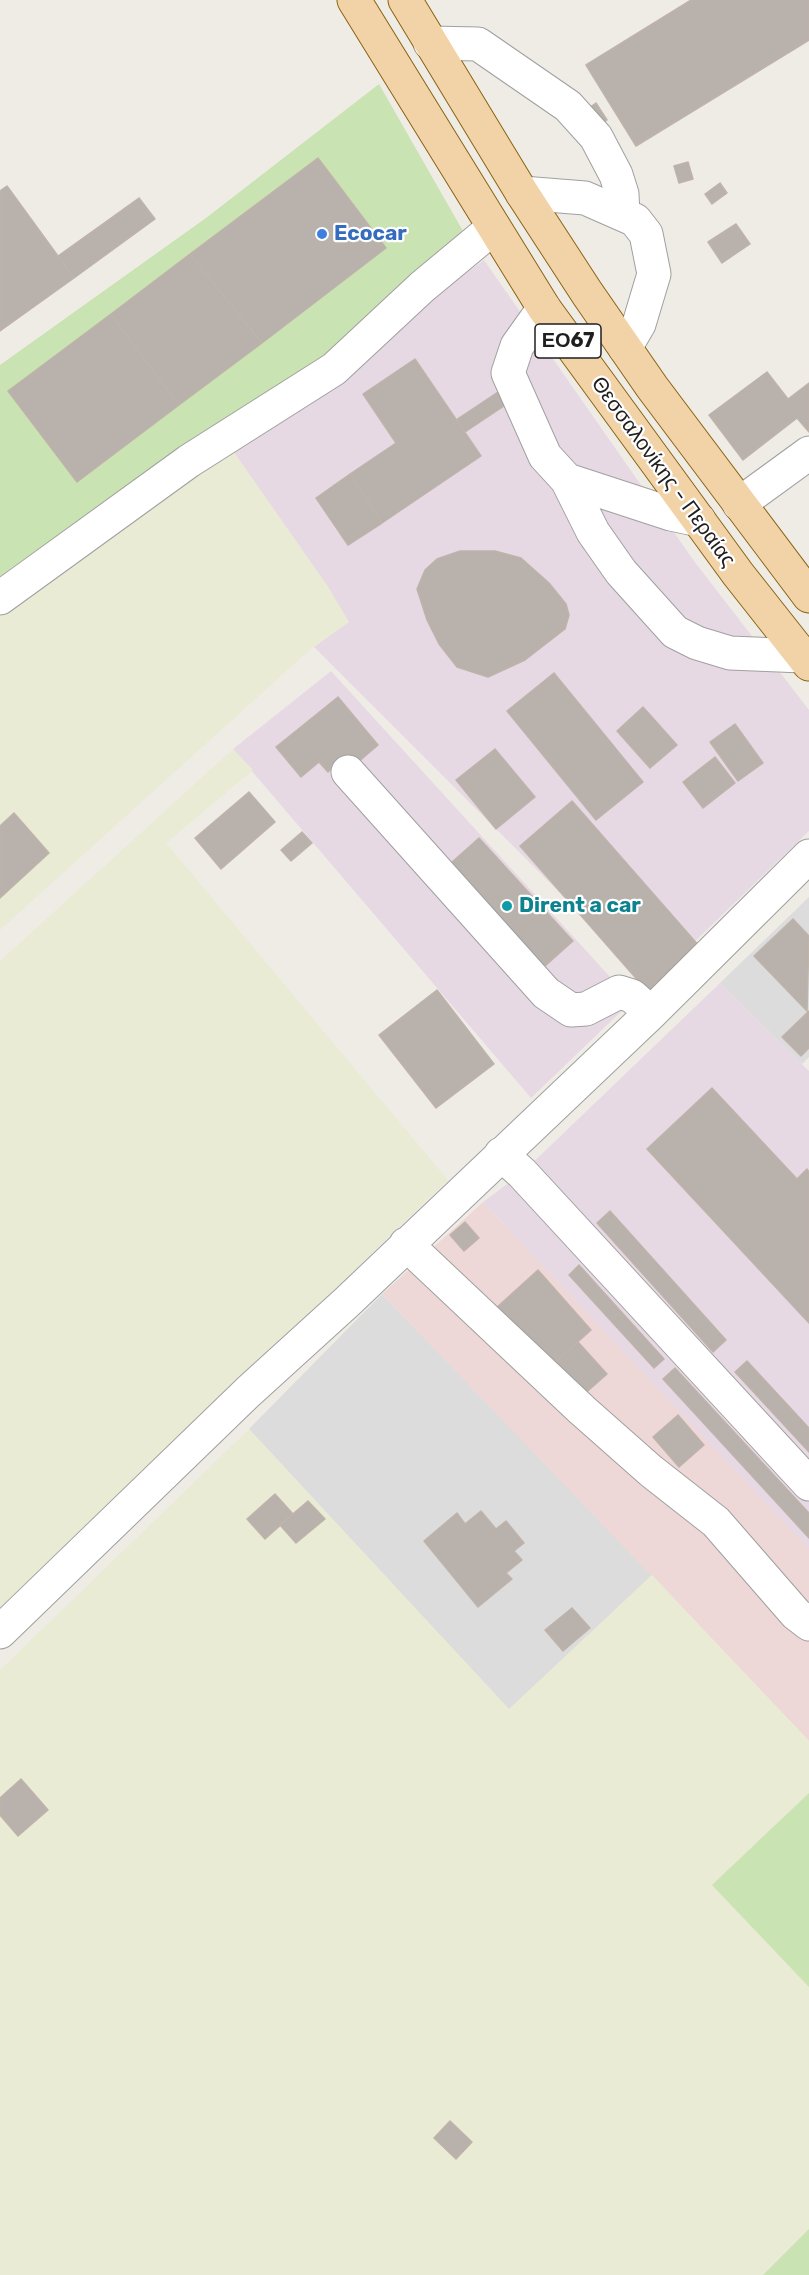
<!DOCTYPE html>
<meta charset="utf-8">
<style>
body{margin:0}
canvas{display:block;background:#efece6}
</style>
<canvas width="809" height="2275"></canvas>
<script>
const ctx = document.querySelector('canvas').getContext('2d');
ctx.lineJoin = 'round';
function fillPath(path, color) { ctx.fillStyle = color; ctx.fill(path, 'evenodd'); }
const shape = rows => new Path2D(rows.map(r => 'M' + r).join(''));
function stroke(path, color, width, dash) { ctx.strokeStyle = color; ctx.lineWidth = width; ctx.lineCap = dash ? 'butt' : 'round'; ctx.setLineDash(dash || []); ctx.stroke(path); }
function write(font, color, halo, rows, align = 'center') {
  ctx.font = font + ' Rubik,sans-serif'; ctx.lineWidth = 4.5; ctx.setLineDash([]); ctx.textBaseline = 'middle'; ctx.strokeStyle = halo; ctx.fillStyle = color; for (const [text, x, y, turn = 0] of rows) {
    ctx.save(); ctx.translate(x, y); ctx.rotate((+turn || 0) * Math.PI / 180); ctx.textAlign = isNaN(turn) ? turn : align; if (halo) ctx.strokeText(text, 0, 0); ctx.fillText(text, 0, 0); ctx.restore();
  }
}
fillPath(shape([
 [809,897,809,1057,802,1064,720,983],
 [382,1294,652,1575,509,1710,249,1429]
]), '#dddcdc');
fillPath(shape([
 [483,1202,809,1547,809,1741,382,1294]
]), '#eed8d7');
fillPath(shape([
 [484,260,694,561,809,710,809,831,651,984,314,647,348,622,328,587,228,444],
 [331,671,632,1001,531,1098,233,749],
 [720,983,809,1071,809,1549,483,1202,522,1173]
]), '#e7d9e4');
fillPath(shape([
 [228,444,328,587,349,622,313,647,0,930,0,610],
 [233,749,253,770,166,843,448,1180,0,1612,0,961],
 [249,1429,509,1709,652,1575,809,1741,809,1793,713,1885,809,1987,809,2229,763,2275,0,2275,0,1670]
]), '#eaebd4');
fillPath(shape([
 [379,84,463,231,327,355,0,579,0,365,206,218],
 [809,1793,809,1987,712,1885],
 [809,2229,809,2275,763,2275]
]), '#cae3b2');
const building = shape([
 [691,0,809,0,809,40,636,146,586,65,691,0],
 [596,103,607,120,597,127,586,110,596,103],
 [318,158,386,248,262,343,190,254,318,158],
 [688,162,693,179,679,183,674,166,688,162],
 [720,183,727,193,712,204,705,194,720,183],
 [7,186,74,278,0,331,0,191,7,186],
 [139,198,155,219,74,278,58,256,139,198],
 [736,224,750,244,722,263,708,242,736,224],
 [190,254,262,343,179,405,111,314,190,254],
 [111,314,179,405,77,482,8,391,111,314],
 [415,359,481,456,382,523,350,474,396,443,363,394,415,359],
 [767,372,788,399,809,383,809,432,797,418,743,460,709,415,767,372],
 [507,386,516,398,465,432,456,420,507,386],
 [350,474,382,523,348,545,316,498,350,474],
 [460,551,495,551,521,558,549,583,566,604,569,615,565,629,525,660,488,677,457,667,439,644,427,620,417,589,425,570,437,559,460,551],
 [554,673,643,782,596,820,507,711,554,673],
 [338,697,378,745,350,769,342,760,328,772,319,762,301,777,276,747,338,697],
 [643,707,677,745,650,768,617,731,643,707],
 [735,724,763,763,738,781,710,742,735,724],
 [495,749,535,797,496,829,456,780,495,749],
 [715,757,735,783,703,808,683,782,715,757],
 [249,792,275,822,221,869,195,838,249,792],
 [572,801,700,947,648,992,520,846,572,801],
 [14,813,49,853,0,898,0,826,14,813],
 [302,832,312,843,291,861,281,850,302,832],
 [479,838,573,941,535,975,442,871,479,838],
 [793,919,809,936,807,1011,754,956,793,919],
 [437,990,494,1064,436,1108,379,1035,437,990],
 [809,1011,809,1048,801,1056,782,1037,809,1011],
 [712,1088,797,1179,807,1169,809,1172,809,1323,647,1149,712,1088],
 [610,1211,726,1340,713,1352,597,1223,610,1211],
 [465,1222,479,1238,464,1251,450,1235,465,1222],
 [579,1265,664,1359,654,1368,569,1275,579,1265],
 [538,1270,591,1330,548,1369,495,1309,538,1270],
 [578,1342,607,1374,581,1397,552,1365,578,1342],
 [747,1361,809,1428,809,1452,735,1372,747,1361],
 [675,1368,809,1513,809,1538,663,1379,675,1368],
 [678,1415,704,1445,679,1467,653,1437,678,1415],
 [275,1494,293,1514,265,1539,247,1519,275,1494],
 [308,1501,325,1519,296,1543,280,1525,308,1501],
 [481,1511,496,1529,506,1521,524,1543,514,1551,522,1560,506,1573,512,1579,478,1607,424,1541,457,1513,465,1524,481,1511],
 [572,1608,590,1628,563,1651,545,1630,572,1608],
 [21,1779,48,1810,18,1836,0,1815,0,1798,21,1779],
 [450,2121,472,2142,456,2159,434,2138,450,2121]
]);
fillPath(building, '#b8b1ac');
stroke(building, '#bfb3aa', 1.5);
const minor = shape([
 [430,43,478,44,568,106,596,137,616,175,622,194,623,214],
 [522,193,585,198,635,220,646,234,654,274,639,324,625,348],
 [544,308,517,346,508,373,545,456,567,480,671,514,699,520],
 [567,480,593,532,621,572,675,632,697,643,730,653,803,656],
 [739,504,809,453],
 [0,598,189,461,334,369,422,287,493,228],
 [348,772,546,993,571,1010,586,1009,619,992,632,996,651,1013],
 [501,1154,522,1173,809,1484],
 [406,1244,582,1410,651,1471,716,1522,796,1614,809,1624],
 [0,1632,248,1392,347,1302,651,1013,809,856]
]);
const major = shape([
 [354,0,544,308,738,574,809,664],
 [405,0,522,193,587,293,652,387,809,596]
]);
stroke(minor, '#a0a0a0', 35);
stroke(major, '#8a6310', 35);
stroke(minor, '#fff', 33);
stroke(major, '#f2d3a8', 33);
for (const [x, y, r, color] of [
 [322,234,6,"#3f7fe0"],
 [507,906,6,"#0f9aa8"]
]) { const dot = new Path2D(); dot.arc(x, y, r, 0, 2 * Math.PI); ctx.fillStyle = color; ctx.fill(dot); stroke(dot, '#fff', 2); }
for (const [x, y, w] of [
 [568,341,66]
]) { const box = new Path2D(); box.roundRect(x - w / 2, y - 17, w, 34, 4.5); ctx.fillStyle = '#fff'; ctx.fill(box); stroke(box, '#1f1f1f', 1.5); }
write('bold 20px', '#1f1f1f', null, [
 ["ΕΟ67",568,341]
]);
write('bold 21px', '#366cbe', '#fff', [
 ["Ecocar",334,234]
], 'left');
write('21px', '#1f1f1f', '#fff', [
 ["Θεσσαλονίκης - Περαίας",663,472,54]
]);
write('bold 21px', '#0d838f', '#fff', [
 ["Dirent a car",519,906]
], 'left');
</script>
